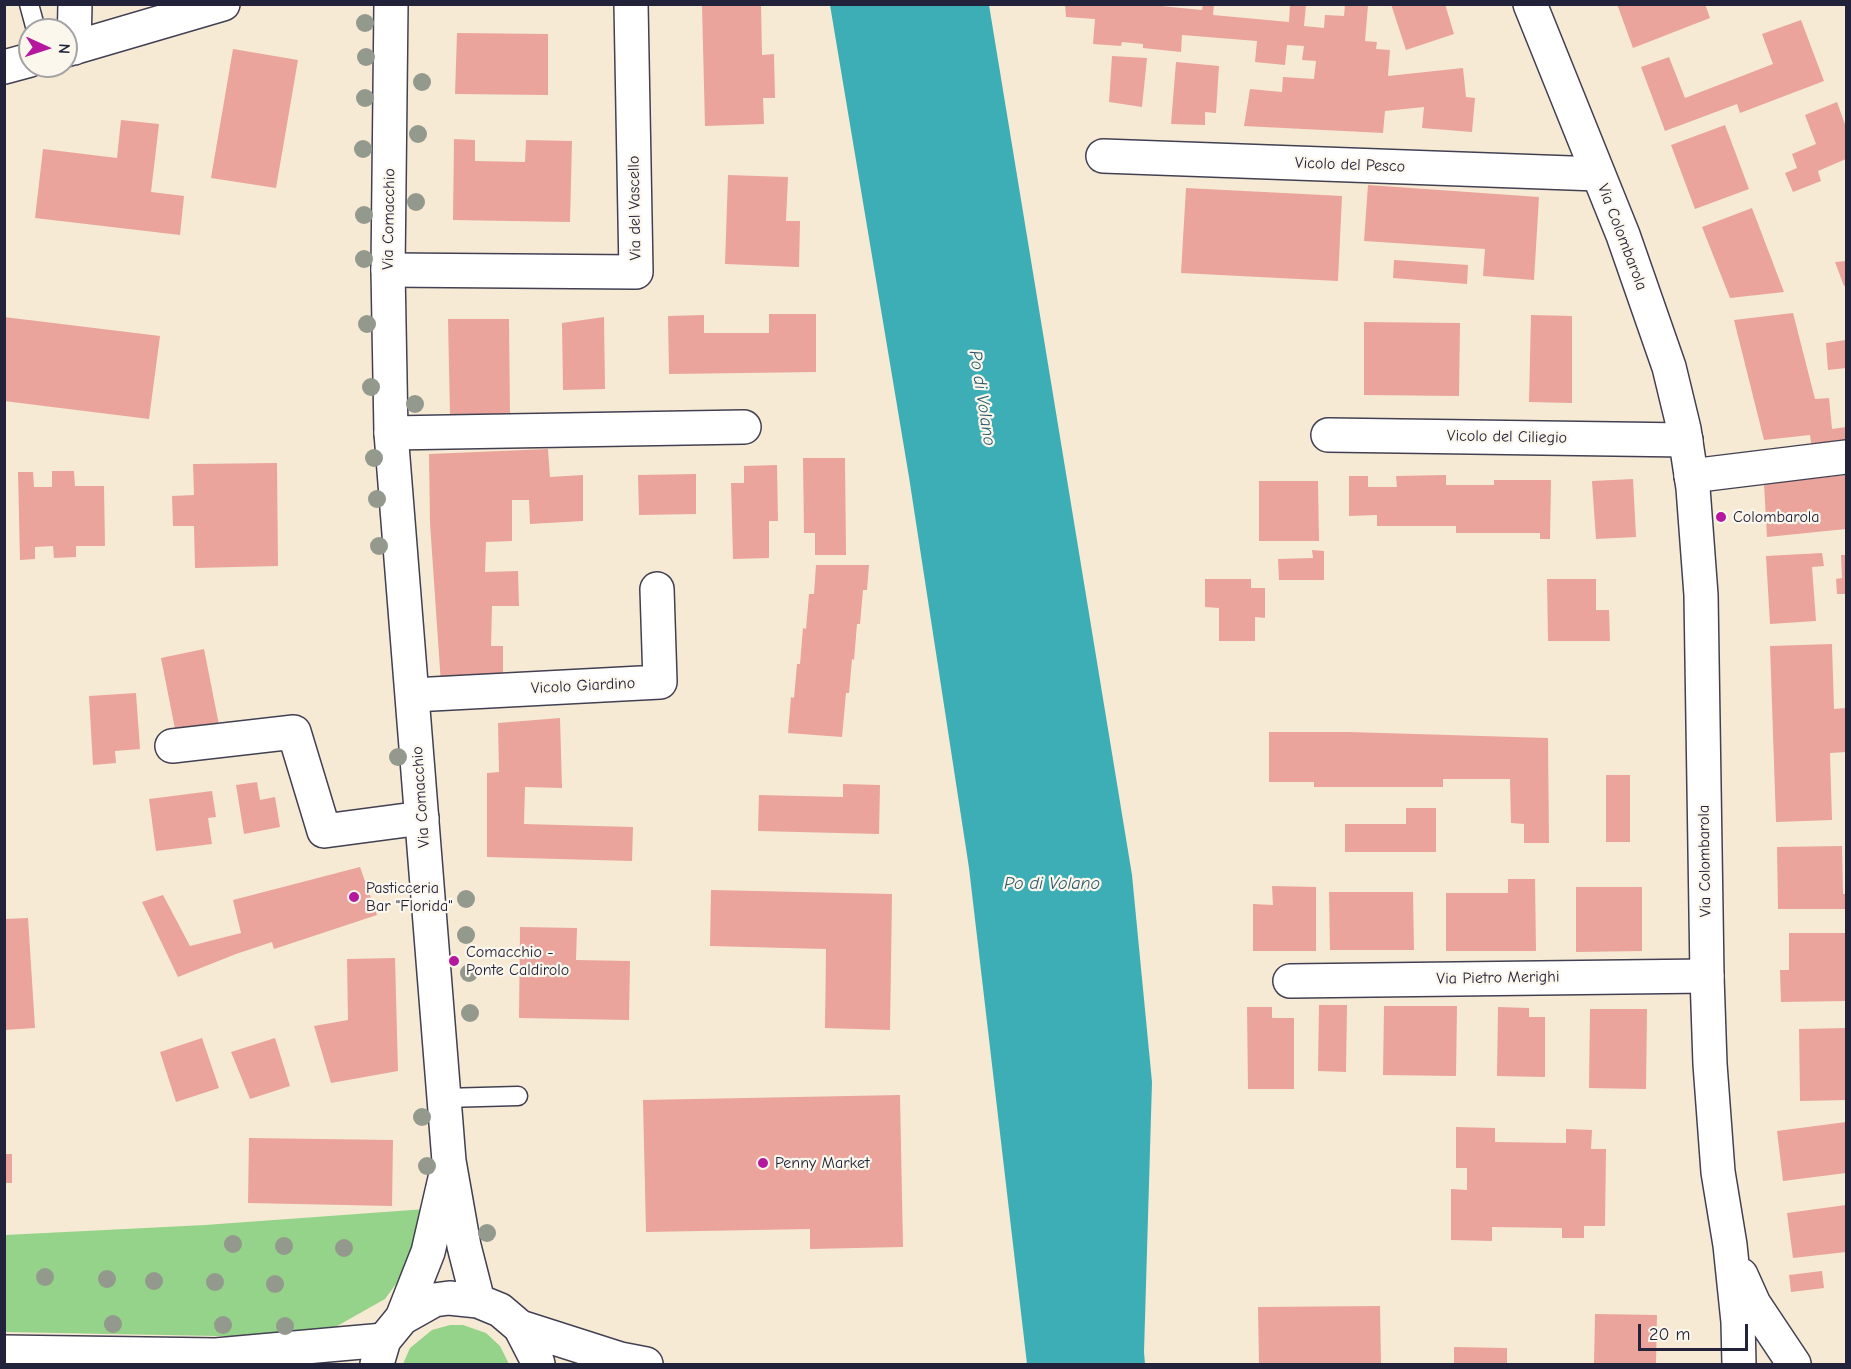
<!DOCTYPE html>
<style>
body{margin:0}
#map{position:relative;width:1851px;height:1369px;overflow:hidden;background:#f6ead5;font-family:"Comic Neue",sans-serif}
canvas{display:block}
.frame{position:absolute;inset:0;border:6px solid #22223b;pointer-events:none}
.north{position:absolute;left:18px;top:18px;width:60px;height:60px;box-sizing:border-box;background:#fbf7ec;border:2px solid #a4a2a5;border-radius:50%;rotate:93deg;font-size:16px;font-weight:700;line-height:24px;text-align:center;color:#22223b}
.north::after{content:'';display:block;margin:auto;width:21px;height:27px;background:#b5179e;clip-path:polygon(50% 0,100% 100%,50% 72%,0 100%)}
.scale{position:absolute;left:1638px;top:1324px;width:110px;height:27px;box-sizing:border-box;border:3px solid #22223b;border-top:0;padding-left:8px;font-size:18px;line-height:21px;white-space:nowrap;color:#22223b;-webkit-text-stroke:4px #fbf7ec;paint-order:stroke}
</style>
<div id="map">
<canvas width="1851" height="1369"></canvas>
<div class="frame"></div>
<div class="north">N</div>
<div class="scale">20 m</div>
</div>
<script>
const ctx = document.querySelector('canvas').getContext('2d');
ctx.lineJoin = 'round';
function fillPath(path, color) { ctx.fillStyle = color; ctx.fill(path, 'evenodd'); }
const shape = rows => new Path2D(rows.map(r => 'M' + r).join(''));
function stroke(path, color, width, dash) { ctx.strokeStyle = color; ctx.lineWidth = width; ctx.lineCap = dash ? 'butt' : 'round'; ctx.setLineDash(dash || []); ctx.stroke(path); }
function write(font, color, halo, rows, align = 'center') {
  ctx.font = font + ' "Comic Neue",sans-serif'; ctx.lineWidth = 4.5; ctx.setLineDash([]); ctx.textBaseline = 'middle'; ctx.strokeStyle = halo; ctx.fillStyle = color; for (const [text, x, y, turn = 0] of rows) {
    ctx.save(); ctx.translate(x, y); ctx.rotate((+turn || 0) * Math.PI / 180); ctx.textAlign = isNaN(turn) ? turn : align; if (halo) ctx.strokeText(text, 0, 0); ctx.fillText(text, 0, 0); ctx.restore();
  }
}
fillPath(shape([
 [426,1209,409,1266,385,1299,330,1330,268,1337,5,1332,5,1235,205,1225],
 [450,1325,463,1325,486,1333,500,1346,509,1364,403,1364,410,1348,432,1330]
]), '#94d389');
fillPath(shape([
 [830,5,989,5,1132,875,1152,1082,1144,1352,1145,1364,1027,1364,969,868,909,477]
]), '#3daeb6');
fillPath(shape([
 [1065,4,1140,4,1202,10,1203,4,1214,4,1213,15,1289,22,1290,4,1306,4,1304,26,1324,28,1325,15,1344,16,1345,5,1368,5,1365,41,1377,42,1376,49,1390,50,1388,76,1463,68,1466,97,1475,98,1472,132,1422,128,1424,107,1385,111,1383,133,1244,126,1250,89,1282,92,1283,77,1314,79,1316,61,1302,60,1304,46,1287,45,1285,65,1255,62,1257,41,1182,35,1181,52,1143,48,1143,44,1122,42,1121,46,1093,44,1095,19,1066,17],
 [1391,4,1445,4,1454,34,1406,50],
 [1617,4,1705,4,1710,18,1633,48],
 [761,5,762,55,774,54,775,98,763,98,764,124,705,126,702,6],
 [1801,20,1824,81,1740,113,1737,104,1665,131,1641,67,1669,57,1685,98,1773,64,1762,34],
 [457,33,548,34,548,95,455,94],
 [233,49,298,60,276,188,211,178],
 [1112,56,1147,58,1142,107,1109,102],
 [1176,62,1219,66,1216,113,1205,112,1205,125,1171,124],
 [1837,102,1846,127,1846,159,1818,171,1821,181,1793,192,1785,173,1797,168,1792,154,1816,144,1805,115],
 [121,120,159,124,151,192,184,196,180,235,35,218,43,149,117,158],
 [1725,125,1749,189,1695,209,1671,145],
 [454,139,475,140,475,161,525,162,526,140,572,141,570,222,453,220],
 [728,175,788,177,786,221,800,221,799,267,725,264],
 [1368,185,1539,197,1534,280,1483,276,1485,249,1364,241],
 [1186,188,1342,196,1338,281,1181,273],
 [1752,208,1784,292,1730,298,1702,227],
 [1394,260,1468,265,1467,284,1393,278],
 [1846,261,1846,285,1844,286,1835,262],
 [1793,313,1815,399,1829,398,1832,429,1846,427,1846,445,1812,449,1810,435,1764,440,1734,320],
 [769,314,816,314,816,372,669,374,668,316,704,315,704,333,769,333],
 [1531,315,1572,316,1572,403,1529,402],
 [4,317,160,336,149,419,4,401],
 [604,317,605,389,563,390,562,323],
 [448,319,509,319,510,414,450,415],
 [1364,322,1460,323,1459,396,1364,395],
 [1846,340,1846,368,1828,370,1826,343],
 [548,449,550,477,583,475,583,521,530,524,529,500,512,500,512,541,486,542,485,572,518,571,519,606,492,606,491,646,503,646,503,686,441,684,430,523,429,454],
 [803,458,845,458,846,555,815,555,815,533,804,533],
 [277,463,278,566,195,568,194,526,173,526,172,496,194,495,193,464],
 [777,465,778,521,769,521,769,558,733,559,731,483,744,483,744,466],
 [52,471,74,471,75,486,104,486,105,546,76,546,76,557,54,558,53,546,35,547,35,559,20,560,18,472,33,472,34,487,52,487],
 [696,474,696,514,639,515,638,475],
 [1446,475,1446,485,1494,485,1494,480,1551,480,1550,539,1540,539,1540,533,1456,533,1456,526,1377,526,1377,515,1349,516,1349,476,1368,476,1368,487,1397,487,1396,476],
 [1846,475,1846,529,1767,537,1764,484],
 [1633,479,1636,537,1596,539,1592,481],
 [1259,481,1318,481,1319,541,1259,541],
 [1312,550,1324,551,1324,580,1279,580,1278,559,1313,558],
 [1822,553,1824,566,1812,567,1816,621,1770,624,1766,556],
 [1841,555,1846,555,1846,594,1837,594,1836,579,1842,578],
 [816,565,869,565,867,590,863,590,860,624,857,624,854,660,852,659,849,693,846,693,842,737,788,733,791,697,794,698,797,664,800,664,803,628,806,629,809,594,814,594],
 [1205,579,1251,579,1251,588,1265,588,1265,618,1255,617,1255,641,1219,641,1219,608,1205,607],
 [1547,579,1596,579,1596,610,1609,610,1610,641,1548,641],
 [1832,644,1834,709,1846,708,1846,752,1830,753,1832,820,1776,822,1770,646],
 [204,649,219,725,176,734,161,658],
 [136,693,140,749,115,751,116,763,93,765,89,696],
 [560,718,562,788,525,787,524,824,633,827,632,861,487,857,487,773,499,772,498,723],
 [1269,732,1349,732,1548,738,1549,843,1524,843,1524,824,1511,823,1510,779,1443,779,1443,787,1314,787,1314,782,1269,782],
 [1606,775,1630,775,1630,842,1606,842],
 [257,782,260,800,275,797,280,827,244,834,236,785],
 [843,784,880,785,879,834,758,831,759,795,843,797],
 [212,791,216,817,208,818,212,844,156,851,149,799],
 [1406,808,1436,808,1436,852,1345,852,1345,824,1406,824],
 [1842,846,1843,894,1846,894,1846,909,1778,909,1777,847],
 [360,867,377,915,274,949,272,942,236,954,178,977,142,902,163,895,190,946,241,933,233,900],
 [1508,879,1535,879,1536,951,1446,951,1446,893,1508,893],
 [1272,886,1316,887,1316,951,1253,951,1253,904,1273,905],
 [1576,887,1642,887,1642,951,1576,952],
 [711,890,892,894,890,1030,825,1028,826,949,710,946],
 [1329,892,1413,892,1414,950,1330,950],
 [28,918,35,1028,4,1030,4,919],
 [520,927,577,928,576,960,630,961,629,1020,519,1018],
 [1789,933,1846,933,1846,1001,1781,1002,1780,970,1789,970],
 [395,958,398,1071,331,1083,314,1026,348,1020,347,959],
 [1319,1005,1347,1005,1346,1072,1318,1071],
 [1384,1006,1457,1006,1456,1076,1383,1075],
 [1247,1007,1272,1007,1272,1018,1294,1018,1294,1089,1248,1089],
 [1498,1007,1529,1008,1529,1017,1545,1017,1545,1077,1497,1076],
 [1590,1009,1647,1009,1646,1089,1589,1088],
 [1846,1028,1846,1100,1800,1101,1799,1029],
 [202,1038,219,1088,176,1102,160,1052],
 [275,1038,290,1086,250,1099,231,1052],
 [900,1095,903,1247,810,1249,810,1229,646,1232,643,1100],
 [1846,1122,1846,1173,1783,1181,1777,1131],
 [1456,1127,1495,1128,1495,1142,1566,1143,1566,1129,1592,1130,1591,1149,1606,1149,1605,1226,1584,1226,1584,1238,1562,1238,1562,1228,1492,1227,1492,1241,1451,1240,1451,1189,1467,1190,1467,1168,1456,1168],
 [249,1138,393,1140,392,1206,248,1203],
 [4,1154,12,1154,12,1183,4,1183],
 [1846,1205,1846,1252,1793,1258,1787,1213],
 [1822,1271,1824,1288,1791,1292,1789,1275],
 [1380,1306,1381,1364,1259,1364,1258,1307],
 [1595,1314,1657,1315,1656,1364,1594,1364],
 [1454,1347,1507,1348,1507,1364,1454,1364]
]), '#eaa49b');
const service = shape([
 [29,4,36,30],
 [444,1098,518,1096]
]);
const minor = shape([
 [74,48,75,4],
 [66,50,223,4],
 [4,67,30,60],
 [1103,156,1598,174],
 [388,270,636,272,631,4],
 [391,433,744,427],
 [1328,435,1686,440],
 [1691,476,1846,457],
 [413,695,660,682,657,589],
 [172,746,294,732,324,831,422,818],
 [1290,981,1707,976],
 [4,1352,216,1355,384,1340]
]);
const tertiary = shape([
 [1530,4,1623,235,1669,367,1684,429,1693,488,1701,595,1707,976,1710,1064,1718,1172,1730,1245,1738,1322,1739,1364],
 [1741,1275,1754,1304,1794,1364]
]);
const secondary = shape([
 [391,4,388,270,391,433,449,1161,464,1246,478,1301],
 [402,1318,434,1300,449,1298,478,1301,500,1310,520,1327,536,1358,538,1364],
 [520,1327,620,1359,646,1364],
 [377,1364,384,1340,402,1318,428,1252,446,1174]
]);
stroke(service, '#424052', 21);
stroke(minor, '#424052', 36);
stroke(tertiary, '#424052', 36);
stroke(secondary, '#424052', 36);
stroke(service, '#fff', 18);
stroke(minor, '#fff', 33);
stroke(tertiary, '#fff', 33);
stroke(secondary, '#fff', 33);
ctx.fillStyle = '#94998d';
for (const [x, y] of [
 [365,23],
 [366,57],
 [422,82],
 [365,98],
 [418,134],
 [363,149],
 [416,202],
 [364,215],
 [364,259],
 [367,324],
 [371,387],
 [415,404],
 [374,458],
 [377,499],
 [379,546],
 [398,757],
 [466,899],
 [466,935],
 [469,973],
 [470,1013],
 [422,1117],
 [427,1166],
 [487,1233],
 [233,1244],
 [284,1246],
 [344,1248],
 [45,1277],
 [107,1279],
 [154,1281],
 [215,1282],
 [275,1284],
 [113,1324],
 [223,1325],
 [285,1326]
]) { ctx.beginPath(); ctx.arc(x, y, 9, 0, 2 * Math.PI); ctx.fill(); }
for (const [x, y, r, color] of [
 [1721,517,6,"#b5179e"],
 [354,897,6,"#b5179e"],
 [454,961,6,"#b5179e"],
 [763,1163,6,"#b5179e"]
]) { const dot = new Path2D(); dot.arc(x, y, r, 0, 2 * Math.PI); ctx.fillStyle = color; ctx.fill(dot); stroke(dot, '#fbf7ec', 2); }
write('16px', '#22223b', '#fbf7ec', [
 ["Vicolo del Pesco",1350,165,2],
 ["Via del Vascello",635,208,-91],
 ["Via Comacchio",389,219,-89],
 ["Via Colombarola",1622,237,69],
 ["Vicolo del Ciliegio",1507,437,1],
 ["Vicolo Giardino",583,686,-3],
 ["Via Comacchio",421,797,-94],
 ["Via Colombarola",1705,861,-91],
 ["Via Pietro Merighi",1498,978,-1]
]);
write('16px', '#22223b', '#fbf7ec', [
 ["Colombarola",1733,517],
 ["Pasticceria",366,888],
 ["Bar \"Florida\"",366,906],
 ["Comacchio -",466,952],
 ["Ponte Caldirolo",466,970],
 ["Penny Market",775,1163]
], 'left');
write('italic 18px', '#2d5a6c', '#fbf7ec', [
 ["Po di Volano",982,398,81],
 ["Po di Volano",1052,884]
]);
</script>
